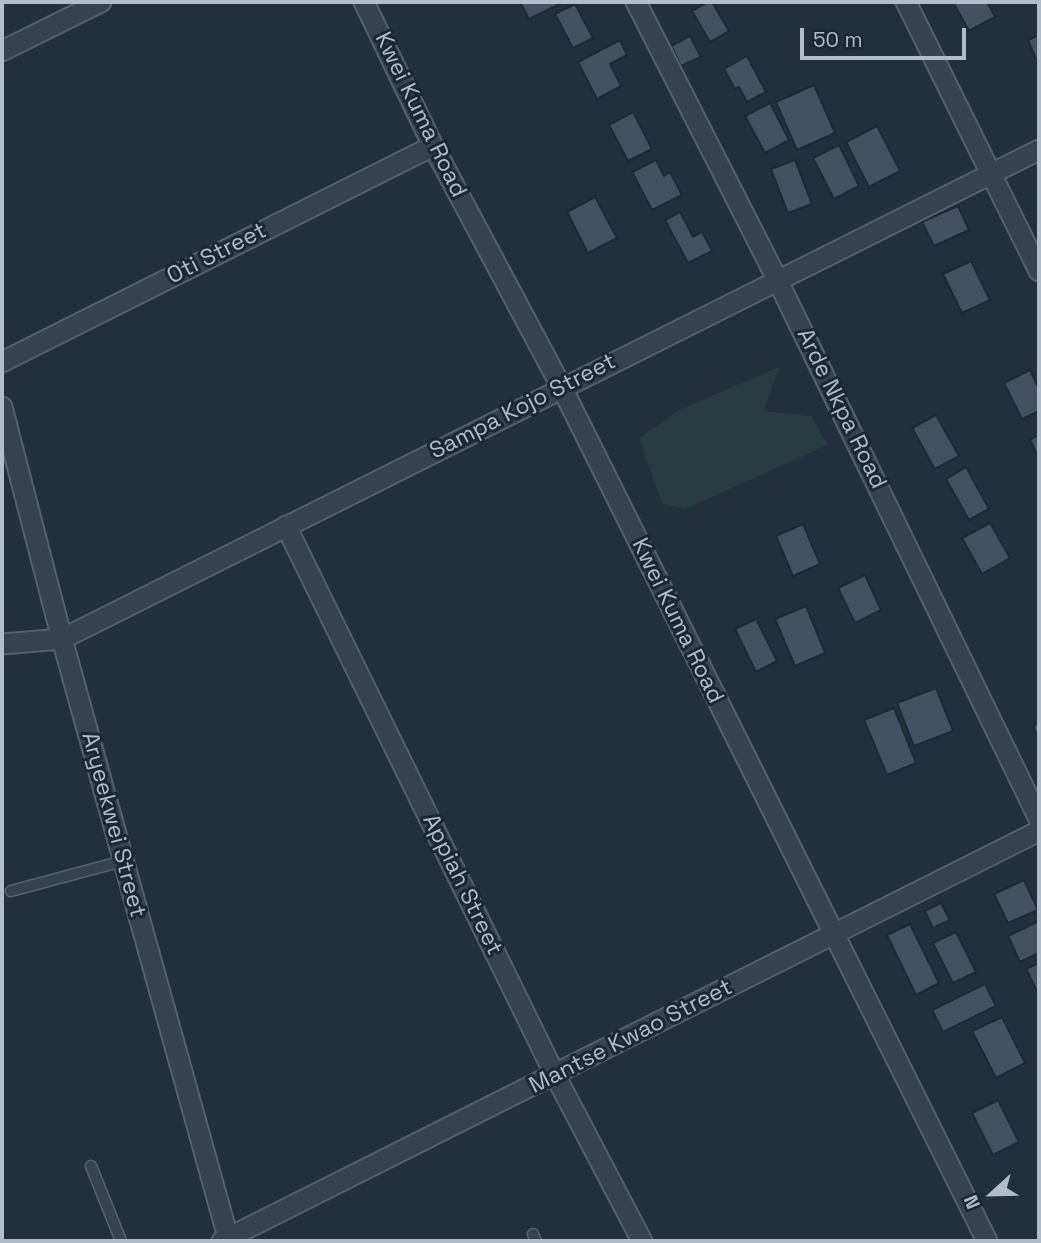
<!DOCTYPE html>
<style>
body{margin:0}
#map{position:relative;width:1041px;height:1243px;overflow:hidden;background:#242f3e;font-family:"Space Grotesk",sans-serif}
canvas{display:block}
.frame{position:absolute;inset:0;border:4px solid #b4bcc9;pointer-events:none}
.north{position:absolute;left:957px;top:1159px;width:70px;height:70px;-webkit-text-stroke:5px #1d2633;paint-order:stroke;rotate:248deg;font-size:19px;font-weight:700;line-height:28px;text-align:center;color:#b4bcc9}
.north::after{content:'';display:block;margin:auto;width:24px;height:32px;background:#b4bcc9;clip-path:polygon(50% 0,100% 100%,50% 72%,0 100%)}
.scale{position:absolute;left:800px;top:28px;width:166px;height:32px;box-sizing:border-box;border:4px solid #b4bcc9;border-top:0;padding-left:9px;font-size:21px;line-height:24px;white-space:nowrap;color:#b4bcc9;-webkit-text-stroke:5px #1d2633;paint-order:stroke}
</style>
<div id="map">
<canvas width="1041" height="1243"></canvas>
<div class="frame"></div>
<div class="north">N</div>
<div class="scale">50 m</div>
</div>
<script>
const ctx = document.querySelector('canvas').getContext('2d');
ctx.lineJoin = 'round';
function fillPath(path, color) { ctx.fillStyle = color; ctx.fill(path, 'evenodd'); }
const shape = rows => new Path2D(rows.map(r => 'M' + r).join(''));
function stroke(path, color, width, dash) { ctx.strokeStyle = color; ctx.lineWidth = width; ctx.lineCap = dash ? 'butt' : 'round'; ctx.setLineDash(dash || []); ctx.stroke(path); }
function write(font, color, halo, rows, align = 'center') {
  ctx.font = font + ' "Space Grotesk",sans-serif'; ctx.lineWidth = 6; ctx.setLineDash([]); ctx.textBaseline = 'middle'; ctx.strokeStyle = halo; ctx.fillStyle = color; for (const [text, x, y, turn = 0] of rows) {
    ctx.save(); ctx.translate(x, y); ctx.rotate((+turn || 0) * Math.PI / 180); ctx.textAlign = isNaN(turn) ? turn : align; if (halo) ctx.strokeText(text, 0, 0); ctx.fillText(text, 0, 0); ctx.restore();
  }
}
fillPath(shape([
 [779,367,764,411,811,416,828,445,685,509,662,504,639,438,679,410]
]), '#263c3f');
const building = shape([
 [520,2,564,2,529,19,520,2],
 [708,2,712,2,729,31,710,42,692,11,708,2],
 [953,2,987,2,995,17,969,31,953,2],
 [575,4,593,38,573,48,555,14,575,4],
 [1039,35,1039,66,1028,40,1039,35],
 [690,36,701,57,681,66,671,46,690,36],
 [620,40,627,55,610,64,621,86,597,99,578,62,620,40],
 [747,56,766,92,747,102,739,87,735,89,724,69,747,56],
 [814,85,835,133,797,150,776,102,814,85],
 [770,103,789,140,765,153,745,116,770,103],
 [633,112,652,149,628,161,609,125,633,112],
 [877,126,900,171,869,187,846,142,877,126],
 [839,145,859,186,834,199,813,158,839,145],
 [656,160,664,176,670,172,682,195,652,210,632,172,656,160],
 [795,160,812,204,788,213,771,169,795,160],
 [595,197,617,238,588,253,567,212,595,197],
 [958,206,969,230,934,246,922,222,958,206],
 [680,212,693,237,702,232,712,251,688,263,665,220,680,212],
 [971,261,990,300,962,313,943,274,971,261],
 [1030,370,1039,389,1039,411,1022,419,1004,383,1030,370],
 [936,415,959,456,935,469,912,428,936,415],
 [1039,435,1039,458,1030,440,1039,435],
 [966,467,989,509,969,520,946,479,966,467],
 [990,523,1010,558,982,574,962,538,990,523],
 [803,524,820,564,793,576,776,536,803,524],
 [865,575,881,610,855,623,838,588,865,575],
 [806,606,825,653,795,666,775,619,806,606],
 [756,619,777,661,756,672,735,629,756,619],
 [936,688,953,731,914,746,897,703,936,688],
 [894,708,916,763,887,775,864,720,894,708],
 [1039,723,1039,739,1033,726,1039,723],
 [1024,880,1038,910,1008,923,994,894,1024,880],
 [941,903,950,920,933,928,925,911,941,903],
 [1039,921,1039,953,1020,962,1008,936,1039,921],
 [910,924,939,983,916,995,887,935,910,924],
 [956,932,976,972,953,983,933,943,956,932],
 [1039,963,1039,990,1037,991,1026,969,1039,963],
 [985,984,996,1006,943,1032,932,1010,985,984],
 [1002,1017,1025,1063,996,1078,972,1031,1002,1017],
 [998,1100,1019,1142,993,1155,972,1113,998,1100]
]);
fillPath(building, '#455162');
stroke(building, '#1f2835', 2);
const service = shape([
 [11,891,123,861],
 [91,1166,121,1241],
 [533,1234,536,1241]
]);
const minor = shape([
 [364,2,433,146,562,388,987,1241],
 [636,2,777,279,1039,819],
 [906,2,1039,271],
 [2,51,101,2],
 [2,362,433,146],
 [2,407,62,639,229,1241],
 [286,526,555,1075,642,1241],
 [2,644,62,639,1039,150],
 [222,1241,1039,831]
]);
stroke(service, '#565f6c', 13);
stroke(minor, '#565f6c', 23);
stroke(service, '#38414e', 10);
stroke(minor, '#38414e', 19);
write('23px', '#b4bcc9', '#1d2633', [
 ["Kwei Kuma Road",420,115,64],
 ["Oti Street",217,254,-27],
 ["Sampa Kojo Street",523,407,-27],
 ["Arde Nkpa Road",841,409,64],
 ["Kwei Kuma Road",677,621,64],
 ["Aryeekwei Street",113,825,75],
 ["Appiah Street",462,885,64],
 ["Mantse Kwao Street",631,1037,-27]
]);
</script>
